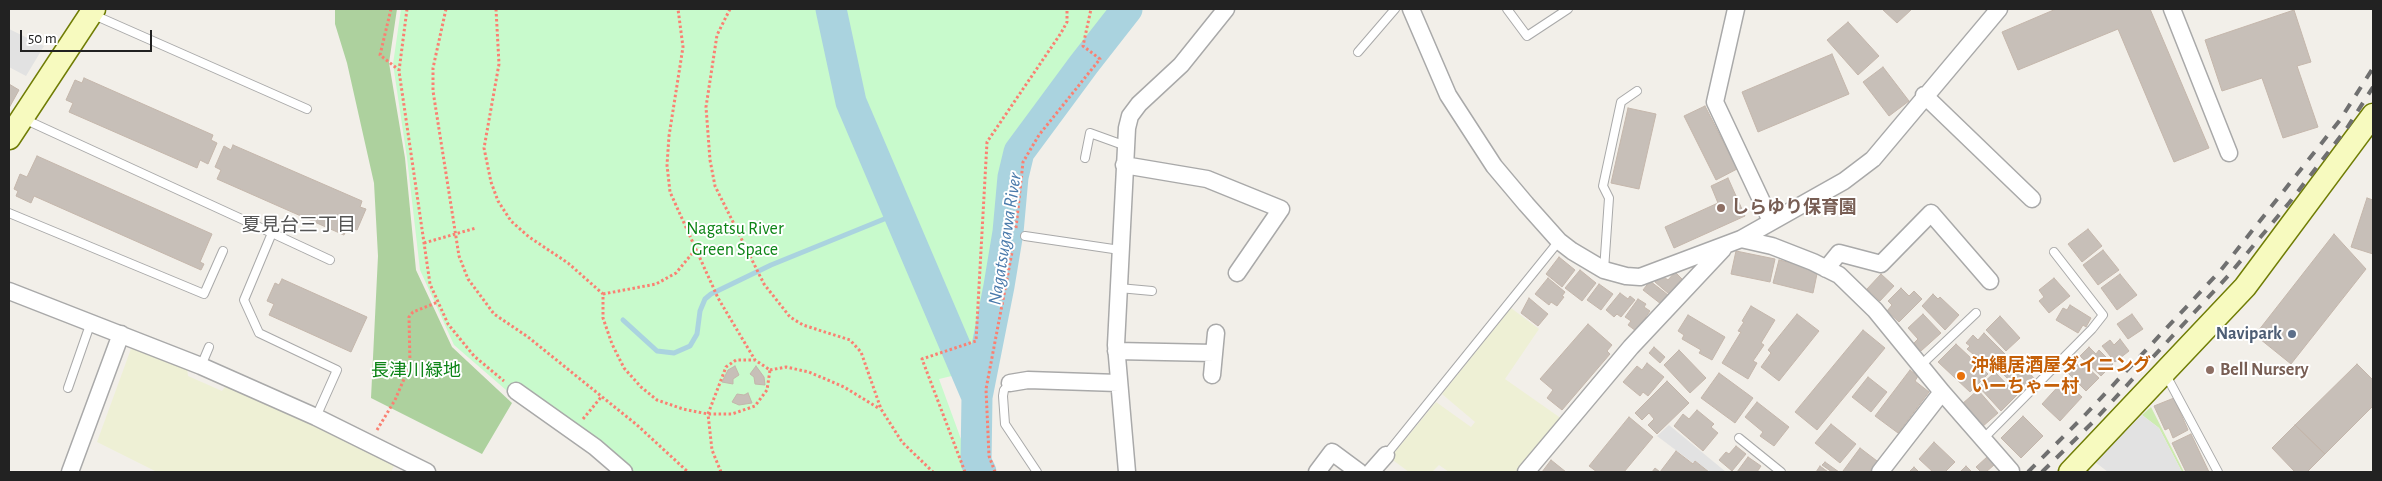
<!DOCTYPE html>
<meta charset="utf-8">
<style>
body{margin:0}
#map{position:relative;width:2382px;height:481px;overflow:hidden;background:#f2efe9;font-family:"Alegreya Sans",sans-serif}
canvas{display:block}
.frame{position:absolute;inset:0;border:10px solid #222;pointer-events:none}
.scale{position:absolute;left:20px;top:30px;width:132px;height:22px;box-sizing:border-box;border:2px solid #222;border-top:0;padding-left:6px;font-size:15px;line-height:18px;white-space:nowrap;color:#222;-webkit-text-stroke:4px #fff;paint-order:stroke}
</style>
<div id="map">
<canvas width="2382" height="481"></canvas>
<div class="frame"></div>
<div class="scale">50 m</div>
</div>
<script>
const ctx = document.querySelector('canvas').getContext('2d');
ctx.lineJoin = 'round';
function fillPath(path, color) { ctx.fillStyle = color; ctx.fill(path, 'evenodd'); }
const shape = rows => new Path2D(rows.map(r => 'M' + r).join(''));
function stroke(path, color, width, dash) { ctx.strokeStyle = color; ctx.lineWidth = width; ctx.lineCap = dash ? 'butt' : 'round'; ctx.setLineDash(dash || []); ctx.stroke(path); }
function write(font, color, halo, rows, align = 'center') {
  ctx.font = font + ' "Alegreya Sans","Noto Sans JP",sans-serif'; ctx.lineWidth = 4; ctx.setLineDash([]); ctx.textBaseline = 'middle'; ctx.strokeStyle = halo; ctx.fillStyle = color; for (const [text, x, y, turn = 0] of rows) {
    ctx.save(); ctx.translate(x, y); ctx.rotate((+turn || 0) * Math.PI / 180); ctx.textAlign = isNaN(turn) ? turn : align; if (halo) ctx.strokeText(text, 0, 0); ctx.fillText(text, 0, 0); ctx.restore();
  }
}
fillPath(shape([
 [1511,308,1539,329,1505,379,1562,419,1516,472,1449,472,1439,465,1432,472,1409,472,1390,458,1436,402,1471,427,1475,422,1442,394],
 [132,346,187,367,188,376,222,391,227,384,395,464,391,472,157,472,97,442]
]), '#eef0d5');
fillPath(shape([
 [2151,407,2184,472,2182,472,2159,428,2142,415]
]), '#cdebb0');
fillPath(shape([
 [335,9,397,9,389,63,405,158,416,270,452,347,512,403,482,454,371,398,378,256,374,183,347,63,335,24]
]), '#add19e');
fillPath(shape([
 [401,9,1121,9,1020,155,981,369,939,379,973,472,632,472,597,443,513,396,454,345,420,270,407,158,393,64]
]), '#c8facc');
fillPath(shape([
 [9,29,44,46,26,76,9,67],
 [2142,415,2159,428,2182,472,2108,472,2095,462],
 [1669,425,1726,472,1710,472,1695,461,1693,463,1657,436]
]), '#e2e2e2');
stroke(shape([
 [623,320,657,351,674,353,690,346,697,334,700,311,705,299,711,294,771,265,899,213]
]), '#aad3df', 5);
stroke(shape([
 [831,9,851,102,977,397],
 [981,472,976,462,977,397,999,286,1008,232,1013,177,1019,152,1084,64,1127,9]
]), '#aad3df', 31);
const building = shape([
 [1882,9,1912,9,1897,23,1882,9],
 [2056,9,2150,9,2209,148,2174,162,2118,29,2018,70,2002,32,2056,9],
 [2294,10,2311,62,2297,66,2318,127,2283,138,2262,78,2222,91,2205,40,2294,10],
 [1848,22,1879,56,1858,75,1827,40,1848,22],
 [1832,54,1849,94,1758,132,1742,92,1832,54],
 [1883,67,1909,101,1889,116,1863,82,1883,67],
 [84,78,213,135,211,140,217,143,208,164,200,160,197,168,69,112,73,103,66,100,75,80,82,83,84,78],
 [9,84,19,90,9,108,9,84],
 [1705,106,1737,169,1716,180,1684,116,1705,106],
 [1628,108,1656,114,1639,189,1611,183,1628,108],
 [233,145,362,201,360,207,366,209,357,230,348,226,344,235,217,179,221,170,215,167,224,146,231,150,233,145],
 [37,156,212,234,200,262,204,264,201,270,34,196,31,203,16,196,18,191,14,189,20,174,27,177,37,156],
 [1728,178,1745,216,1674,248,1665,227,1718,203,1711,186,1728,178],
 [2367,198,2373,200,2373,254,2351,247,2367,198],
 [2088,229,2102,246,2082,262,2068,244,2088,229],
 [2334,234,2366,269,2291,364,2255,335,2334,234],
 [2103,250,2119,270,2098,285,2083,265,2103,250],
 [1736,251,1775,259,1770,282,1731,274,1736,251],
 [1559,257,1575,270,1562,287,1546,274,1559,257],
 [1779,260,1818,269,1813,293,1773,283,1779,260],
 [1580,270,1596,283,1582,301,1565,288,1580,270],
 [1675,272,1682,279,1669,294,1655,282,1661,275,1668,280,1675,272],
 [1881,274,1894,286,1880,301,1867,289,1881,274],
 [2120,274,2137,295,2117,310,2101,288,2120,274],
 [1548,278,1565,292,1562,296,1564,297,1557,306,1551,302,1549,305,1535,294,1548,278],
 [2054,278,2070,296,2049,313,2039,301,2044,297,2039,290,2054,278],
 [282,279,367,317,351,352,269,315,274,304,267,301,275,283,279,285,282,279],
 [1650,281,1668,295,1661,304,1643,290,1650,281],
 [1599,284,1613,294,1601,310,1587,300,1599,284],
 [1901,288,1909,296,1914,291,1922,299,1899,322,1887,311,1892,305,1888,301,1901,288],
 [1620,293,1628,299,1630,296,1635,300,1621,317,1617,314,1614,317,1606,310,1620,293],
 [1933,294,1938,299,1940,297,1959,315,1945,330,1922,306,1933,294],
 [1529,298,1548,314,1538,326,1521,313,1529,298],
 [1638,299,1646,304,1644,307,1650,311,1636,331,1628,325,1631,321,1625,317,1638,299],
 [2070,305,2091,318,2086,327,2083,325,2078,333,2056,320,2063,308,2067,310,2070,305],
 [1751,306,1775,320,1761,343,1764,345,1753,361,1757,363,1748,379,1722,363,1741,332,1738,331,1744,322,1742,321,1751,306],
 [1797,314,1819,331,1779,381,1761,367,1771,353,1768,350,1797,314],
 [1923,314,1941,333,1921,351,1914,343,1918,339,1908,328,1923,314],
 [2132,314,2143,329,2128,339,2117,324,2132,314],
 [1688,315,1725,337,1712,360,1699,353,1701,350,1682,339,1684,335,1678,331,1688,315],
 [2000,316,2020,338,2006,351,1986,330,2000,316],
 [1588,324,1612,345,1607,351,1610,354,1562,410,1547,398,1553,390,1540,379,1588,324],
 [1863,330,1885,348,1817,430,1795,412,1863,330],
 [1984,333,2006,355,1992,370,1967,349,1970,346,1966,343,1973,335,1978,340,1984,333],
 [2120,339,2129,351,2115,362,2102,346,2110,340,2114,345,2120,339],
 [1956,344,1988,374,1970,392,1938,362,1956,344],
 [1654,347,1665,357,1660,363,1649,353,1654,347],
 [2089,347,2096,354,2099,350,2113,364,2101,376,2080,356,2089,347],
 [1679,350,1706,378,1690,393,1664,365,1679,350],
 [2013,356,2035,379,2026,387,2024,384,2018,389,2003,374,2007,371,2002,366,2013,356],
 [2075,362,2082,369,2086,366,2099,378,2086,391,2066,371,2075,362],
 [1647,363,1664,377,1648,396,1643,392,1640,396,1623,382,1637,366,1642,370,1647,363],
 [2357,364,2373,380,2373,406,2325,454,2295,425,2357,364],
 [735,366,739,375,733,379,733,384,722,382,728,370,735,366],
 [756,366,764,377,765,385,755,384,754,377,750,374,756,366],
 [1910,370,1918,376,1915,381,1929,392,1898,433,1875,416,1910,370],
 [1995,372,2017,395,2001,411,1979,387,1995,372],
 [1719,373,1753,398,1735,423,1701,398,1719,373],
 [1868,377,1887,392,1871,412,1852,397,1868,377],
 [2064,380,2082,397,2060,421,2042,404,2064,380],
 [1667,381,1689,403,1657,434,1648,425,1654,419,1649,413,1642,420,1635,413,1667,381],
 [1978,390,1998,413,1982,427,1962,404,1978,390],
 [748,393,752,403,739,405,732,402,737,394,744,395,748,393],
 [2174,398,2188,430,2173,438,2169,428,2165,430,2154,406,2174,398],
 [1757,402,1789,427,1774,446,1760,436,1763,432,1745,417,1757,402],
 [1697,410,1714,424,1711,427,1718,433,1703,451,1674,426,1683,414,1689,419,1697,410],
 [2023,416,2043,436,2021,458,2001,438,2023,416],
 [1629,417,1653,437,1624,472,1597,472,1589,466,1629,417],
 [1831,424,1856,444,1840,463,1815,443,1831,424],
 [2295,425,2325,454,2307,472,2295,472,2272,448,2295,425],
 [2191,434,2209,472,2186,472,2172,443,2191,434],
 [1934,442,1955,462,1945,472,1933,472,1919,459,1934,442],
 [1736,446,1746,454,1732,471,1719,460,1726,452,1729,454,1736,446],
 [1860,448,1881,464,1874,472,1845,472,1843,471,1860,448],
 [1676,451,1693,464,1695,461,1709,472,1652,472,1655,468,1660,472,1676,451],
 [1748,457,1761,466,1757,472,1737,472,1748,457],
 [1987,457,1994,465,1986,472,1981,472,1976,467,1987,457],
 [1551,460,1566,472,1542,472,1551,460],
 [1825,462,1839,472,1832,472,1822,465,1825,462],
 [1820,466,1828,472,1816,472,1820,466],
 [1966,466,1972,472,1960,472,1966,466],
 [1914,467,1919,472,1909,472,1914,467]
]);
fillPath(building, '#c7bfb8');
stroke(building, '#c4b6ab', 1);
const lane = shape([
 [1507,9,1527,36,1568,9],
 [94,15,307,109],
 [1358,52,1395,9],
 [24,119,272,233,244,300,259,333,337,370,316,417],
 [1085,158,1090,133,1126,146],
 [9,213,204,294,223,251],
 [272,233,330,260],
 [1025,236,1120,250],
 [1604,270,1609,198,1603,186,1621,102,1637,91],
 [1119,288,1152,291],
 [1921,365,1976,313],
 [201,366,209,347],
 [2166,375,2218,472],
 [1010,383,1004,390,1003,396,1005,424,1037,472],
 [68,388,91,322],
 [1739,438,1781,472],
 [1983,439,2092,329,2103,315,2054,252],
 [1386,455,1559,241]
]);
const street = shape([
 [1411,9,1448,95,1494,166,1526,204,1559,241,1572,251,1604,270,1626,276,1640,277,1741,239,1844,181,1873,159,1999,9],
 [1736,9,1715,102,1771,221],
 [2172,9,2229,153],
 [1924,95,2032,199],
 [1124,165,1207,179,1281,209,1237,273],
 [1741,239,1772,246,1813,262,1839,275,1875,310,1942,392,2011,471],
 [1826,269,1839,253,1881,264,1931,213,1990,281],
 [9,291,201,366,316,417,427,472],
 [1116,351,1214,353],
 [1212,375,1216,333],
 [1010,383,1028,380,1118,383],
 [516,391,595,447,624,472],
 [70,472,121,334],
 [1127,472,1116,345,1127,128,1130,116,1139,104,1181,65,1226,9],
 [1317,472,1332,452,1359,472],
 [1371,472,1386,455],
 [1526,472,1631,347,1723,249],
 [1880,472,1942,392]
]);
const secondary = shape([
 [9,138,94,9],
 [2070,472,2245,287,2373,115]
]);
stroke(lane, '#a9a9a9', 10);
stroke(street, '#a9a9a9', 19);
stroke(secondary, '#707d05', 25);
stroke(shape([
 [391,9,380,55,399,70],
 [407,9,399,71,430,284,448,324,474,356,504,381],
 [446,9,433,68,433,91,459,256,468,279,494,314,528,337,637,425,688,472],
 [496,9,499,64,484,148,491,182,498,201,511,221,529,237,568,263,603,294,603,318,612,344,624,368,641,387,657,400,683,409,708,414,732,414,755,406,767,390,770,370,755,360,718,298,670,192,667,165,669,136,683,47,678,9],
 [730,9,717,35,706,107,710,160,715,186,764,284,790,317,803,325,850,340,861,352,881,409,902,442,933,472],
 [1016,228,1023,162,1039,135,1100,59,1083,46,1091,9],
 [424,243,476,228],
 [603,294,656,284,676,273,695,250],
 [770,370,786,367,809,372,844,387,880,409],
 [583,419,602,396],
 [377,430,395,400,410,365,409,317,413,312,438,302],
 [721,472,712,450,708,414,726,367,736,360,755,360],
 [965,472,922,359,976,341,987,142,1061,33,1067,22,1067,9],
 [995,472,989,456,986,389,1014,242]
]), '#fa8072', 3, [2.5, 2.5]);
stroke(lane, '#fff', 8);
stroke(street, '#fff', 16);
stroke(secondary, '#f7fabf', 22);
stroke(shape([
 [2028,472,2085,415,2221,270,2340,120,2373,68],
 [2042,472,2092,423,2228,276,2289,203,2347,128,2373,87]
]), '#707070', 4, [10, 10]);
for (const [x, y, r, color] of [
 [1721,208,5,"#8d6e63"],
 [2292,334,5,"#5c6f8a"],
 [2210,370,5,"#8d6e63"],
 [1961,376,5,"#e8710a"]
]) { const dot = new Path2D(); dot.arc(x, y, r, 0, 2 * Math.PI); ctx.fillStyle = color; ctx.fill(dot); stroke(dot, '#fff', 2); }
write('bold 18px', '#785e54', '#fff', [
 ["しらゆり保育園",1731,208],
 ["Bell Nursery",2220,370]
], 'left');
write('18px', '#0c8416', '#fff', [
 ["Nagatsu River",735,229],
 ["Green Space",735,250],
 ["長津川緑地",416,371]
]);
write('bold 18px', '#4e5e75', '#fff', [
 ["Navipark",2282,334]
], 'right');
write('bold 18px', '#c56008', '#fff', [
 ["沖縄居酒屋ダイニング",1971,366],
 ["いーちゃー村",1971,387]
], 'left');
write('19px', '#555', '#fff', [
 ["夏見台三丁目",299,225]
]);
write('italic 19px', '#4a7aab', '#fff', [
 ["Nagatsugawa River",1005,239,-81]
]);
</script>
